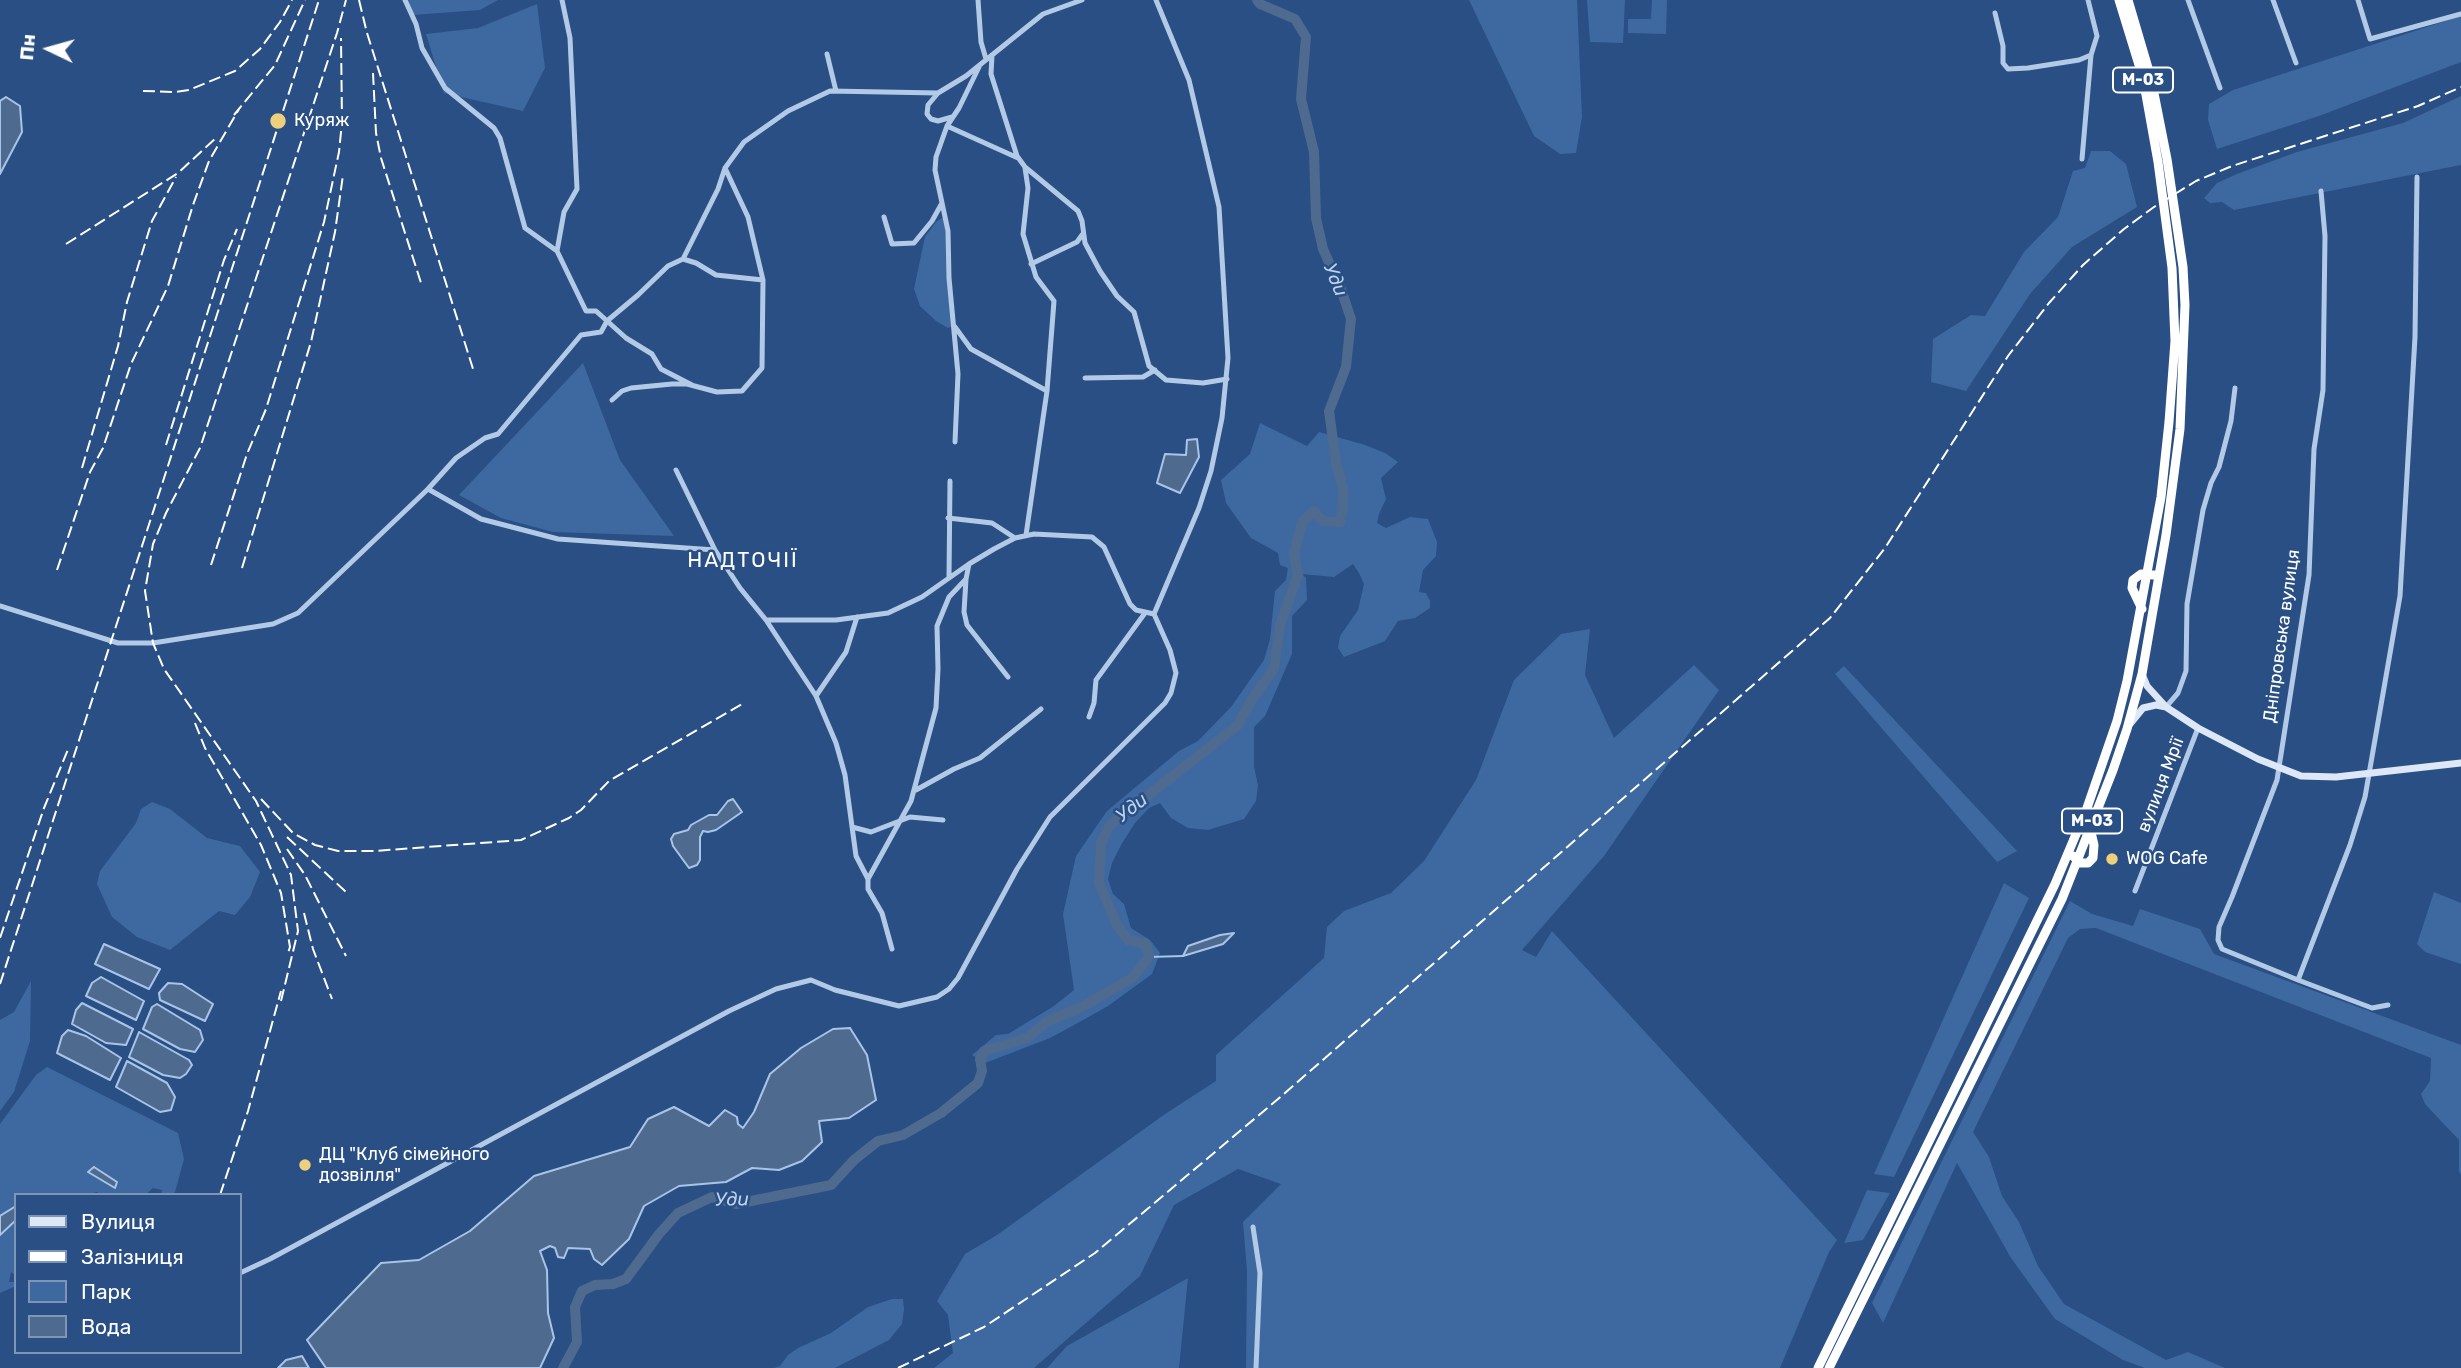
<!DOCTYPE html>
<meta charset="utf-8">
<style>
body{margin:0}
#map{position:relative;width:2461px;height:1368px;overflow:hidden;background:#294f84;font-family:Rubik,sans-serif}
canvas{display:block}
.legend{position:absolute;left:14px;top:1193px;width:228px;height:161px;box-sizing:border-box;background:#294f84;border:2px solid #7f95b5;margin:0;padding:9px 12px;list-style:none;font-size:21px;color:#fff}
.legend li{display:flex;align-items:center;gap:14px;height:35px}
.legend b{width:35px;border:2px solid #7f95b5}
.north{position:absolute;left:14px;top:14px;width:70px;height:70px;-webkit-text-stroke:5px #294f84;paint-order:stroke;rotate:275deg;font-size:19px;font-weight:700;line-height:28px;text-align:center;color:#fff}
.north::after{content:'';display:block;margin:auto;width:24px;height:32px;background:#fff;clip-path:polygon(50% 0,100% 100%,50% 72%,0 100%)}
</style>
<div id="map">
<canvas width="2461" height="1368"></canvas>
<ul class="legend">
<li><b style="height:9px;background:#dde7f6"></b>Вулиця</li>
<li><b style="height:9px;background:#fff"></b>Залізниця</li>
<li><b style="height:19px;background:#3e69a0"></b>Парк</li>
<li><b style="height:19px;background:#4f6a8f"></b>Вода</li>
</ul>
<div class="north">Пн</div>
</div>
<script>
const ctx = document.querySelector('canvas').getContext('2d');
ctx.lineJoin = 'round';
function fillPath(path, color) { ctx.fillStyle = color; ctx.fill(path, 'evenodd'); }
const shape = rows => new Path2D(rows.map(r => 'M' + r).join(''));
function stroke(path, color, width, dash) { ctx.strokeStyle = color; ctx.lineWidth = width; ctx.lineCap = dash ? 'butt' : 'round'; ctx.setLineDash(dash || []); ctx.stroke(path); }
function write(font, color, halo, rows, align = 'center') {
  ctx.font = font + ' Rubik,sans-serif'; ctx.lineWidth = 5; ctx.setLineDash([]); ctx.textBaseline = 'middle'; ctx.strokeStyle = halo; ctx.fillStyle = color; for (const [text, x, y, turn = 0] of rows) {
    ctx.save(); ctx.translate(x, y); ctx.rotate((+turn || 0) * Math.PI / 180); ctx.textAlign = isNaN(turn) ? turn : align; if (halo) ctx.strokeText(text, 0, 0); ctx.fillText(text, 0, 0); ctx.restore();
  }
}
fillPath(shape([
 [408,0,498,0,480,10,413,15],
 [1469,0,1577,0,1582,117,1576,153,1560,154,1534,136],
 [1587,0,1625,0,1623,43,1590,42],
 [1652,0,1667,0,1666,34,1628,33,1628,19,1651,19],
 [537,4,545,68,523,111,444,93,426,34,478,28],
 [2461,16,2461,62,2319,116,2217,149,2208,120,2209,104,2233,90],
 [2461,96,2461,165,2234,210,2222,202,2210,203,2204,198,2217,183,2237,174,2297,152,2403,123],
 [2091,151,2110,151,2126,164,2137,207,2072,247,2030,294,1966,391,1931,382,1933,339,1971,315,1985,316,2024,252,2058,217,2073,171,2085,168],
 [942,218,945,220,952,326,948,328,936,321,920,306,914,289,925,237,936,222],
 [583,363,620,460,674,536,553,532,501,518,459,495],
 [1260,423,1307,446,1319,432,1365,445,1385,453,1398,462,1381,478,1386,499,1379,514,1377,523,1386,528,1410,517,1428,519,1437,542,1436,556,1423,570,1419,592,1426,593,1430,601,1430,608,1415,618,1398,621,1385,641,1344,657,1338,648,1340,636,1358,610,1364,584,1359,573,1353,564,1334,577,1302,574,1306,578,1307,600,1292,616,1292,654,1265,716,1254,727,1254,767,1258,785,1256,801,1244,819,1208,830,1188,828,1171,818,1160,803,1149,808,1135,823,1121,845,1112,863,1108,879,1113,894,1124,904,1131,928,1150,940,1160,953,1152,974,1108,1006,1085,1019,1050,1038,985,1063,972,1055,996,1035,1008,1034,1054,1006,1074,990,1063,914,1076,856,1107,811,1179,751,1198,741,1231,707,1264,660,1270,639,1275,591,1286,580,1288,568,1280,565,1278,553,1251,538,1226,503,1221,480,1250,454],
 [1590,629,1585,675,1614,738,1694,665,1719,690,1604,856,1522,950,1536,957,1552,931,1837,1240,1829,1252,1780,1368,1246,1368,1247,1271,1243,1222,1281,1184,1238,1169,1174,1205,1140,1276,1034,1368,934,1368,953,1353,948,1315,937,1301,965,1254,997,1235,1165,1114,1216,1081,1216,1055,1324,958,1327,927,1344,911,1391,893,1424,861,1476,780,1514,680,1561,634],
 [1844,666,2017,851,1997,862,1835,674],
 [152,802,170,809,207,838,240,846,260,872,250,897,235,915,219,911,170,950,137,937,112,917,97,884,100,871,136,823,141,809],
 [2004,883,2029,898,1894,1177,1874,1174],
 [2434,892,2461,903,2461,964,2425,952,2417,944],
 [2070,901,2092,914,2133,926,2140,909,2200,929,2214,954,2461,1045,2461,1175,2459,1171,2459,1140,2425,1104,2421,1094,2430,1081,2431,1058,2096,928,2080,929,2068,938,1973,1132,1989,1157,2002,1196,2019,1222,2038,1266,2064,1304,2166,1360,2188,1352,2225,1368,2145,1368,2123,1360,2055,1319,2011,1258,1957,1163,1883,1323,1872,1303],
 [31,981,30,1041,14,1092,0,1111,0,1020,14,1012],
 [47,1067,178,1133,184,1159,175,1192,172,1195,161,1195,162,1190,153,1188,145,1195,100,1195,97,1192,85,1195,16,1195,16,1206,0,1216,0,1124,36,1075],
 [1867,1190,1890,1193,1863,1240,1844,1243],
 [16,1220,16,1276,11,1272,9,1282,16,1282,16,1286,0,1293,0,1235],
 [1188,1278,1179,1368,1047,1368,1067,1346],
 [892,1299,903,1299,904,1309,902,1324,889,1340,835,1368,774,1368,780,1366,788,1355,798,1348,831,1333,868,1307]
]), '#3e69a0');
const water = shape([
 [6,97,20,106,22,132,0,174,0,101,6,97],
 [1197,439,1199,457,1180,493,1157,483,1165,454,1186,455,1187,440,1197,439],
 [733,799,742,812,716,830,708,832,703,831,700,837,700,860,697,865,689,868,673,846,671,839,674,834,688,830,691,825,709,815,717,815,728,801,733,799],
 [1234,933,1223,944,1183,956,1188,946,1220,935,1234,933],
 [104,944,160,969,149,989,95,964,104,944],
 [101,977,144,1001,136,1020,86,996,92,983,101,977],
 [168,983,182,984,213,1004,205,1021,160,1000,159,993,168,983],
 [82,1003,133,1029,126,1045,106,1043,72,1024,76,1010,82,1003],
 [157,1004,200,1030,203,1040,195,1052,180,1049,143,1029,152,1007,157,1004],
 [850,1028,867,1055,876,1100,849,1118,819,1121,822,1142,802,1161,779,1170,752,1168,726,1182,679,1186,644,1206,629,1239,602,1265,594,1259,590,1249,568,1248,564,1258,558,1257,555,1248,550,1246,540,1251,547,1270,548,1313,554,1338,540,1368,326,1368,307,1340,381,1263,419,1260,470,1231,534,1176,630,1147,648,1119,674,1107,709,1126,725,1110,737,1117,738,1124,743,1128,754,1112,770,1074,801,1048,833,1029,850,1028],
 [68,1030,86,1036,121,1058,110,1080,57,1053,62,1036,68,1030],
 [139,1032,189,1060,192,1065,186,1074,180,1078,163,1075,129,1057,139,1032],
 [127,1061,167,1083,175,1097,171,1110,160,1112,116,1087,127,1061],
 [94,1167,117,1182,115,1188,88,1172,94,1167],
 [16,1206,16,1220,0,1235,0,1216,16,1206],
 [302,1356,309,1368,278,1368,286,1360,302,1356]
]);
fillPath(water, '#4f6a8f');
stroke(water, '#a8c4e7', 2);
stroke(shape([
 [1149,957,1183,956]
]), '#a8c4e7', 2);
stroke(shape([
 [563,1368,577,1342,575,1307,582,1291,595,1285,613,1284,626,1279,659,1234,678,1213,712,1197,736,1204,831,1185,854,1160,878,1141,903,1135,941,1113,978,1083,982,1071,980,1059,984,1051,1027,1038,1048,1021,1080,1008,1132,978,1149,957,1146,944,1128,940,1117,925,1099,883,1101,843,1110,825,1238,725,1252,699,1274,669,1280,625,1298,575,1294,554,1302,522,1314,511,1323,521,1340,522,1343,507,1343,488,1336,463,1329,411,1346,367,1351,319,1341,289,1323,249,1316,218,1314,152,1301,99,1306,37,1295,19,1260,4,1257,0]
]), '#4f6a8f', 10);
stroke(shape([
 [405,0,416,24,422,48,445,88,494,128,500,138,525,228,557,251],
 [562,0,570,38,577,189,564,212,557,251,586,311,596,311,626,338,652,354,661,369,692,385],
 [978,0,981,42,986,59],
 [2188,0,2220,88],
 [2273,0,2296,63],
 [2358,0,2370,39,2461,14],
 [1995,13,2003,46,2003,63,2008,69,2028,68,2079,60,2091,55],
 [827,54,836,91],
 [992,55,991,74,1017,156,1025,167,1078,211,1082,221,1085,243,1100,271,1117,296,1134,312,1149,366,1166,380,1203,383,1227,379],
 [952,117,938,121,931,119,927,114,928,105,938,93,966,76,1043,14,1082,0],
 [947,126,1018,158],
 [2082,159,2091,55,2097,36,2088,0],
 [1025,168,1028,188,1023,234,1036,277,1054,301,1047,391,1026,535],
 [884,217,892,244,914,243,932,221,942,203],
 [683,259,696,263,716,275,763,280],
 [1031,264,1077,242,1082,235],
 [955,327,971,349,1047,391],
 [1085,378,1143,377,1155,370],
 [612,400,622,391,631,388,672,384,687,384,717,392,742,391,762,368,763,280,748,217,725,168],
 [955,442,958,374,949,278,948,231,935,170,936,157,947,126,959,108,979,67],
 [676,470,715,550,740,588,766,620,836,620,888,613,922,597,969,564,994,549,1015,538,1034,534,1092,537,1104,547,1130,604,1136,610,1154,614],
 [428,489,456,458,485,438,498,434,581,335,601,332,607,321,638,295,668,266,683,259,718,189,725,168,744,142,788,111,830,91,938,93],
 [948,518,992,523,1015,538],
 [969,564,966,579,964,612,967,625,1008,677],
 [949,577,950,481],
 [0,606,118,643,153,643,273,624,298,613,428,489,481,519,558,539,715,550],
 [766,620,816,696,836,743,845,775,856,856,868,879],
 [816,696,846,652,857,617],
 [2166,707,2178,693,2186,671,2187,604,2203,510,2211,483,2219,467,2231,421,2235,388],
 [1089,717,1094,703,1096,680,1145,613],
 [916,790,954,769,980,758,1041,709],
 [852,827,871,832,910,817,943,820],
 [2135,891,2198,728],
 [892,949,882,913,868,889,868,879,911,801,936,708,938,669,937,626,949,597,966,579],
 [2298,980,2222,949,2218,940,2219,927,2232,897,2277,780,2309,575,2314,449,2323,390,2325,236,2321,191],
 [2388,1005,2372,1008,2298,980,2350,845,2365,797,2400,596,2415,337,2417,177],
 [1253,1227,1260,1273,1256,1368],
 [240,1273,270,1259,729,1011,776,989,811,980,835,990,899,1006,937,997,949,989,958,978,1017,869,1050,817,1165,703,1171,693,1176,673,1170,650,1154,614,1199,508,1211,471,1222,418,1228,358,1219,207,1189,80,1156,0]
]), '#b3cae7', 5);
stroke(shape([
 [2142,674,2147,686,2166,707,2198,728,2258,759,2301,776,2336,777,2461,763],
 [2130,724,2143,708,2156,705,2166,707]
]), '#dde7f6', 7);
stroke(shape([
 [2142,609,2132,588,2133,580,2141,574,2154,575],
 [2073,856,2081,863,2088,863,2093,858,2094,845,2090,828],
 [1818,1368,2055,884,2087,808,2117,721,2127,681,2161,497,2169,422,2175,341,2172,268,2158,162,2143,78,2119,0],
 [1829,1368,2062,899,2113,770,2127,729,2142,674,2166,535,2180,429,2185,305,2183,267,2167,159,2151,78,2128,0]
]), '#fff', 9);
stroke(shape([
 [359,0,367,33,474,372],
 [373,73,376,133,381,158,422,286],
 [143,91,176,92,189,90,235,71,260,49,280,22,292,0],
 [234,115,275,65,305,0],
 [66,244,178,173,217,137],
 [166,445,224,260,237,229],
 [82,468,118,346,127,302,152,221,176,177],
 [211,565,247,454,266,409,324,222,339,152,342,122,341,38],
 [242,568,311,342,335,232,343,175],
 [57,570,90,472,103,448,131,364,168,286,193,205,209,161,239,109],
 [195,723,205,748,261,845,281,893,290,947,288,953],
 [261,799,293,833,315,845,338,851,374,851,521,840,569,818,581,810,609,781,744,703],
 [287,837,346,892],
 [287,849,305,875,346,956],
 [304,913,313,949,332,999],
 [0,938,44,808,69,747],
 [0,984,319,0],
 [281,1001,298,931,291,875,256,801,164,669,153,643,145,591,153,544,166,513,200,448,337,33,346,0],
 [220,1195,248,1111,281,991],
 [898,1368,984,1327,1095,1253,1278,1099,1830,618,1885,548,2008,356,2049,303,2083,265,2124,229,2154,207,2196,181,2232,166,2418,106,2461,87]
]), '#fff', 2, [12, 5]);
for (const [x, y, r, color] of [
 [278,121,9,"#eecf7b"],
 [2112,859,7,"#eecf7b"],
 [305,1165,7,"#eecf7b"]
]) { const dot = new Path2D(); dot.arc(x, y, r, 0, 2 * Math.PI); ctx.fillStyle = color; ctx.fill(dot); stroke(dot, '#294f84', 2.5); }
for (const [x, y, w] of [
 [2143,80,60],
 [2092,821,60]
]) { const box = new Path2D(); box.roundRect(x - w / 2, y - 12.5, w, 25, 5); ctx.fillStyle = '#294f84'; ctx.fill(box); stroke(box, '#fff', 2); }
write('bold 16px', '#fff', null, [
 ["М-03",2143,80],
 ["М-03",2092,821]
]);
write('18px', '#fff', '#294f84', [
 ["Куряж",294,121],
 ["WOG Cafe",2126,859],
 ["ДЦ \"Клуб сімейного",319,1155],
 ["дозвілля\"",319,1176]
], 'left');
write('18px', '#fff', '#294f84', [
 ["Дніпровська вулиця",2282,636,-82],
 ["вулиця Мрії",2161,785,-69]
]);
write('italic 19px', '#bfd4ee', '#294f84', [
 ["Уди",1335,280,68],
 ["Уди",1132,808,-38],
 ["Уди",732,1200,-1]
]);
ctx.letterSpacing = '2px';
write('21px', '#fff', '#294f84', [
 ["НАДТОЧІЇ",743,561]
]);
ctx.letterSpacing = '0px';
</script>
